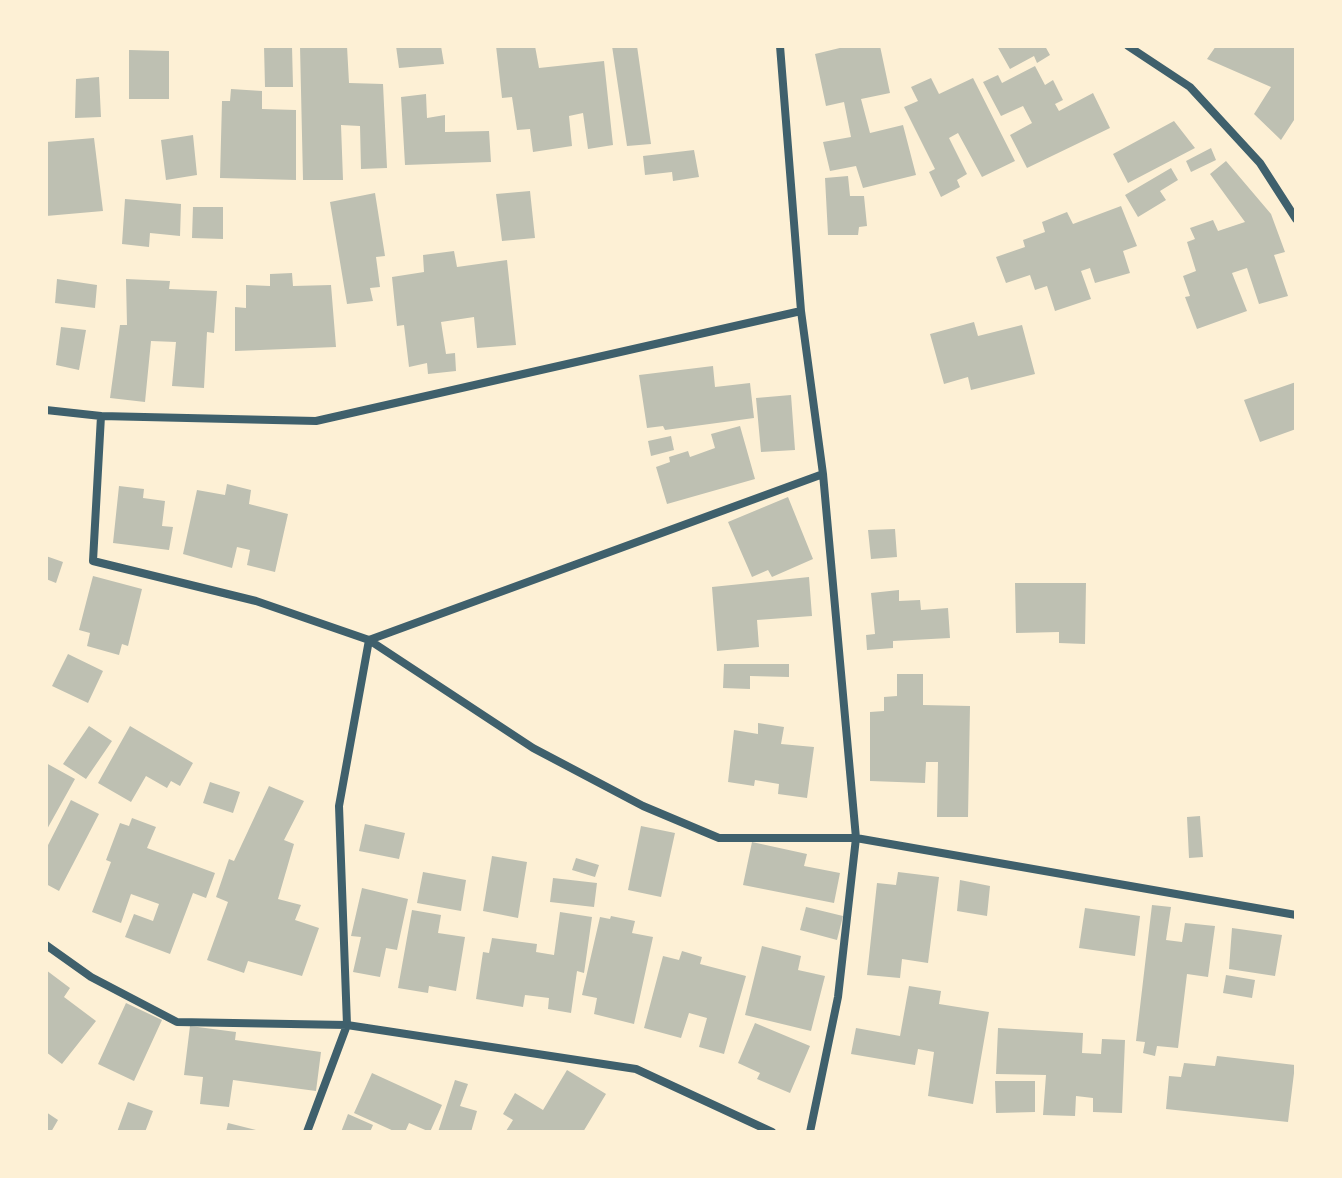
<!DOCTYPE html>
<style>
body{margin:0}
#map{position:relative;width:1342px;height:1178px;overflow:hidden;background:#fdf0d5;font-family:Barlow,sans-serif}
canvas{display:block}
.frame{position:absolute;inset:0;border:48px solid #fdf0d5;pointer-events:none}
</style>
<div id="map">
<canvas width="1342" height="1178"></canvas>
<div class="frame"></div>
</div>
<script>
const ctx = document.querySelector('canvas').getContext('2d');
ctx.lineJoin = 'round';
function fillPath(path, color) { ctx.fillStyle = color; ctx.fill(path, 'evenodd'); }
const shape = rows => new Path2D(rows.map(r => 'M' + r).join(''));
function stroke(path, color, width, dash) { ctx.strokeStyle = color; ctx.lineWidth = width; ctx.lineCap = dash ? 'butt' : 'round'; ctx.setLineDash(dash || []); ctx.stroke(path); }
fillPath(shape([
 [264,46,292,46,293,87,265,87],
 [300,46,347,46,349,83,383,84,387,168,361,169,360,126,341,125,343,180,303,180],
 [396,46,441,46,444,64,399,68],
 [496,46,535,46,539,68,604,61,613,145,588,149,583,113,569,116,572,146,533,152,530,129,517,130,512,97,502,98],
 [612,46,637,46,651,144,627,146],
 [848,46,880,46,890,93,861,99,870,133,903,125,916,175,863,188,856,166,830,171,823,142,851,137,844,102,826,106,815,54],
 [997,46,1045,46,1050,55,1037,63,1034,56,1010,69],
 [1216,46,1296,46,1296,117,1281,140,1254,114,1271,87,1207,59],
 [129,50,169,51,169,99,129,99],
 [1035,66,1045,85,1053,80,1063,100,1055,104,1059,111,1093,93,1110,128,1027,168,1010,135,1032,123,1023,106,1001,116,983,82,998,75,1002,83],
 [99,77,101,117,75,118,76,79],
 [931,78,939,94,973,78,1015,161,982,177,958,133,949,138,967,174,957,180,960,187,941,197,929,172,935,169,904,107,918,101,911,87],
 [231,89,262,91,262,109,296,110,296,180,220,178,222,101,230,101],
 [426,94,427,118,445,115,445,132,489,131,491,162,405,165,401,97],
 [1174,121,1195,148,1128,183,1113,154],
 [193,135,197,175,166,180,161,140],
 [94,138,103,211,46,216,46,142],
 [1211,148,1216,160,1191,172,1186,161],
 [694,150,699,177,673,181,672,172,645,175,643,156],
 [1226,161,1271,214,1285,252,1274,255,1288,296,1259,304,1247,268,1232,273,1247,311,1197,329,1185,297,1190,296,1183,276,1196,271,1187,242,1195,239,1190,228,1213,220,1218,231,1245,222,1210,174],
 [1171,168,1178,180,1160,191,1166,200,1138,217,1125,195],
 [848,176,850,196,864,196,867,226,859,227,858,235,828,235,825,178],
 [530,191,535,238,502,241,496,194],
 [375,193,385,256,376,257,380,287,370,288,373,301,347,304,330,202],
 [125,199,181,204,180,236,150,233,149,247,122,244],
 [1121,206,1137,246,1123,251,1130,273,1095,283,1090,268,1081,271,1091,299,1055,311,1047,286,1035,290,1030,275,1006,283,996,257,1025,247,1023,240,1045,232,1042,222,1067,212,1073,224],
 [193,207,223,207,223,239,192,238],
 [454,251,457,267,507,260,516,345,477,348,474,317,441,322,446,354,455,353,456,371,428,374,427,363,409,367,404,325,397,326,392,277,424,272,423,255],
 [292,273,293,286,331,285,336,347,235,351,235,307,246,308,246,285,270,286,270,274],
 [57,279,97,285,95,308,55,303],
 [126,279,170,281,169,289,217,291,214,333,207,332,204,388,172,386,176,342,151,341,145,402,110,398,120,325,127,325],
 [974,322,978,336,1022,325,1035,374,971,390,968,377,944,384,930,334],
 [61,327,86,330,79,370,56,365],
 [713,366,715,387,750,383,754,418,665,430,663,426,647,428,639,375],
 [1296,382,1296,429,1260,442,1244,400],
 [791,395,795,450,761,452,756,398],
 [740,426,755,479,667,504,656,467,670,462,669,457,688,451,690,457,715,448,711,434],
 [671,436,674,450,651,456,648,441],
 [227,484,251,490,249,504,288,514,275,572,247,565,250,550,237,547,232,568,183,554,197,490,225,495],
 [119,486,144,489,143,498,165,501,162,526,173,527,169,550,113,543],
 [788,497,813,559,772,577,768,570,752,577,728,522],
 [895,529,897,557,871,559,868,530],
 [46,556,63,562,56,583,46,579],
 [93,576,142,589,128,646,122,644,119,655,87,646,90,633,79,630],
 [809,577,812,616,757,620,759,647,717,651,712,587],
 [1015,583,1086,583,1085,644,1059,643,1059,632,1016,633],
 [899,590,899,601,920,600,921,610,948,608,950,638,893,641,893,648,867,650,866,635,875,634,871,593],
 [68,654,103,671,88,703,52,686],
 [724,664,789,664,789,677,750,676,750,689,723,688],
 [897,674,923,674,923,705,970,706,968,817,937,817,938,762,926,762,925,783,870,781,870,712,884,711,884,697,897,696],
 [758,723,784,727,781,744,814,747,807,798,778,794,779,784,755,780,754,786,728,782,734,730,758,734],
 [89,726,112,741,86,779,63,764],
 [130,726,193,763,180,786,171,781,167,788,146,776,131,802,98,783],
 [46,763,75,779,46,831],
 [210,782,240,792,233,813,203,803],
 [269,786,304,801,284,840,294,844,278,899,301,905,295,920,319,928,302,976,248,961,244,973,207,960,228,902,216,897,229,859,234,861],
 [71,800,99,814,59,891,46,884,46,849],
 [1200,816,1203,857,1189,858,1187,817],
 [132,818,156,827,147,848,215,873,206,898,193,893,170,954,125,937,134,914,153,921,159,904,131,894,121,923,92,912,111,862,106,860,120,823,129,826],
 [365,824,405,833,399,859,359,851],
 [641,826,675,833,661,897,628,890],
 [752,842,807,854,804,866,840,873,834,903,743,885],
 [492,856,527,862,518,918,483,911],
 [576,858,599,865,595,877,572,870],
 [423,872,466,880,461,911,417,903],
 [898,872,939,877,928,963,902,959,900,978,867,975,877,883,896,885],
 [553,878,597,883,594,907,550,902],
 [960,880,990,886,987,916,957,911],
 [362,888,408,899,397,950,386,948,380,977,353,972,361,937,351,936],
 [1152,905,1171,907,1166,940,1182,942,1185,923,1215,926,1208,977,1187,974,1178,1048,1157,1046,1155,1056,1143,1053,1145,1042,1136,1041],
 [806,907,843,916,837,940,800,930],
 [1085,908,1140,916,1135,956,1079,948],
 [412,910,441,915,438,933,465,937,456,991,429,986,428,993,398,988],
 [560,912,592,917,584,973,577,971,571,1013,548,1009,549,998,525,995,523,1007,476,999,483,952,489,953,492,938,537,944,536,952,554,955],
 [611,916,635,921,632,933,653,937,634,1024,594,1014,597,998,582,995,600,917,610,919],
 [1232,928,1282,935,1275,976,1229,969],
 [762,946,801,956,798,970,825,976,811,1031,745,1015],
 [682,951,702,957,700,964,746,976,724,1054,699,1047,707,1018,689,1013,681,1038,644,1028,663,956,679,960],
 [46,970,70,988,64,997,96,1021,62,1064,46,1052],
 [1226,975,1255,980,1252,998,1223,993],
 [909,986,941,991,939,1004,989,1012,973,1104,928,1096,934,1052,918,1049,915,1065,851,1054,856,1028,900,1036],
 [126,1003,162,1020,134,1081,98,1064],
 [755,1023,810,1046,790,1093,757,1079,760,1073,738,1063],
 [190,1026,236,1032,235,1040,321,1052,316,1091,233,1080,229,1107,200,1104,203,1077,184,1075],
 [998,1028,1083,1033,1082,1053,1101,1054,1102,1039,1125,1040,1122,1113,1093,1112,1093,1098,1076,1096,1075,1116,1043,1115,1046,1075,996,1074],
 [1217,1056,1295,1065,1288,1122,1166,1109,1169,1076,1181,1077,1184,1063,1215,1066],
 [567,1070,606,1094,583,1132,506,1131,513,1120,503,1114,515,1093,543,1110],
 [372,1073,442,1105,430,1132,409,1123,405,1132,396,1132,354,1113],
 [455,1080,468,1084,460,1106,477,1111,471,1132,438,1132],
 [995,1081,1035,1081,1035,1112,996,1113],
 [128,1102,153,1111,145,1132,117,1132],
 [46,1112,58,1120,51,1132,46,1132],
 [348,1114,373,1125,370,1132,341,1132],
 [228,1123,260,1131,260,1132,226,1132]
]), '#bec0b2');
stroke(shape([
 [780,46,801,311,823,474,856,838,838,997,810,1132],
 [1128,46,1190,87,1260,163,1296,219],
 [46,410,101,416,93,561,256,601,369,640,533,748,643,806,719,838,856,838,1296,915],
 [101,416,316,421,801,311],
 [369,640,823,474],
 [46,945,91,977,177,1022,347,1025,636,1069,772,1132],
 [307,1132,347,1025,339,806,369,640]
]), '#3f606c', 8);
</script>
